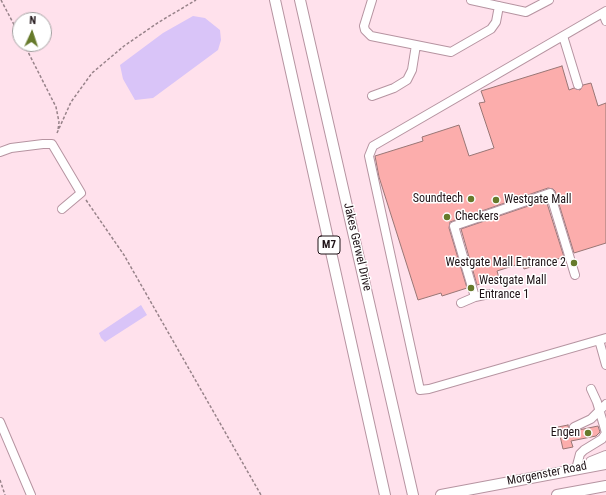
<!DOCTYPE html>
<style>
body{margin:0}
#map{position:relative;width:606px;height:495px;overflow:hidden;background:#ffe1ec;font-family:"Roboto Condensed",sans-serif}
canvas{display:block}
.north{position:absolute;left:12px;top:12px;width:40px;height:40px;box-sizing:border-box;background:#fff;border:1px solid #a5a1a2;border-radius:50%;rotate:3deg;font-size:11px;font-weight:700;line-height:16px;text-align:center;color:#1f1317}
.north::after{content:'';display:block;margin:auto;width:14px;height:18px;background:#667a2b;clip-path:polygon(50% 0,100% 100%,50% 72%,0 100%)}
</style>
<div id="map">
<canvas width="606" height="495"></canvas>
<div class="north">N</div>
</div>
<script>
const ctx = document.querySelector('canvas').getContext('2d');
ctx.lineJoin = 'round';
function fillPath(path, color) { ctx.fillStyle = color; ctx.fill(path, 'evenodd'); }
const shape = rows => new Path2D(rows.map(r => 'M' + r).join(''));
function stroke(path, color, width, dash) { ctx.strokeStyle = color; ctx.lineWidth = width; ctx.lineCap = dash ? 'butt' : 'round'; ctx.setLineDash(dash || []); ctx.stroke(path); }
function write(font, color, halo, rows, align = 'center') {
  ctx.font = font + ' "Roboto Condensed",sans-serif'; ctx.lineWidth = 3; ctx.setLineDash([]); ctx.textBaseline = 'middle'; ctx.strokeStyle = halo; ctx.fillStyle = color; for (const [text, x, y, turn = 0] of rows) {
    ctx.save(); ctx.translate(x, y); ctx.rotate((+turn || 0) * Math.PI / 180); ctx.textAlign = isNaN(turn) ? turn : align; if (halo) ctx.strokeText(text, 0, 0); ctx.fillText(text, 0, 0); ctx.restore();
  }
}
fillPath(shape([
 [193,16,205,18,220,30,221,40,218,50,153,98,135,100,123,79,120,65,163,33],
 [141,305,147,315,105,342,101,338,99,333]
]), '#d9c4f8');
const building = shape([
 [562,66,569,90,574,88,580,90,583,85,591,83,598,106,606,103,606,243,574,253,555,191,553,189,548,188,450,222,449,228,467,288,442,296,441,293,418,300,379,177,375,156,423,141,422,137,459,125,469,156,494,148,479,103,485,102,481,91,562,66],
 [546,200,564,257,524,269,522,263,497,271,499,278,477,285,461,229,546,200],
 [568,425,569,432,598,426,600,432,596,436,571,441,573,447,563,449,558,427,568,425]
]);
fillPath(building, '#fcadac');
stroke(building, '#997675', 1);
const minor = shape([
 [372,0,364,26,365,30,371,36,451,52,491,29,496,22,499,6],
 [471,0,526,12,549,0],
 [606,11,373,146,369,156,420,390,429,389,606,338],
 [603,13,606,21],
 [563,36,578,85],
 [372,96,394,88,407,80,412,70,416,45],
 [0,152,11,148,43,144,52,144,81,193,62,209],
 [475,297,454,226,550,193,575,275],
 [461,303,475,297,489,294],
 [599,340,606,365],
 [0,422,31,495],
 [574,427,591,419,606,404],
 [576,469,580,454,584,450,602,439,606,433,597,402,591,389]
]);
const major = shape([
 [275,0,385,495],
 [300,0,413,495],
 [591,462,606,456],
 [441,495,606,464],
 [557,495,606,486]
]);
stroke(minor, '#b694a1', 10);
stroke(major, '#b694a1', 12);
stroke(shape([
 [1,0,20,36],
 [24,44,56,107,59,122,58,130],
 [57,133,71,102,92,73,124,46,159,22,196,0],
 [86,200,124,255,261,495],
 [0,480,5,495]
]), '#98838a', 1.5, [3, 2]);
stroke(minor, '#fff', 8);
stroke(major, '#fff', 10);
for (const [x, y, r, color] of [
 [471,199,4,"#667a2b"],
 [496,200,4,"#667a2b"],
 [447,217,4,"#667a2b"],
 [574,263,4,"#667a2b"],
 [471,288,4,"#667a2b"],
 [588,433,4,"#667a2b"]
]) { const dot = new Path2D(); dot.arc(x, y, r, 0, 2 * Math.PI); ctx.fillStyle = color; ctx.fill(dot); stroke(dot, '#fff', 1.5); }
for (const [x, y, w] of [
 [329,245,22]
]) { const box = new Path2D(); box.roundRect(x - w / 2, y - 9, w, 18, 3); ctx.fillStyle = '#fff'; ctx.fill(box); stroke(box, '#1f1317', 1); }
write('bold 11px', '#1f1317', null, [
 ["M7",329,245]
]);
write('12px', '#1f1317', '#fff', [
 ["Soundtech",463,199],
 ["Westgate Mall",504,200,"left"],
 ["Checkers",455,217,"left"],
 ["Westgate Mall Entrance 2",566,263],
 ["Westgate Mall",479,281,"left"],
 ["Entrance 1",479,295,"left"],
 ["Engen",580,433]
], 'right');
write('12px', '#1f1317', '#fff', [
 ["Jakes Gerwel Drive",357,247,77],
 ["Morgenster Road",547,474,-11]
]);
</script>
